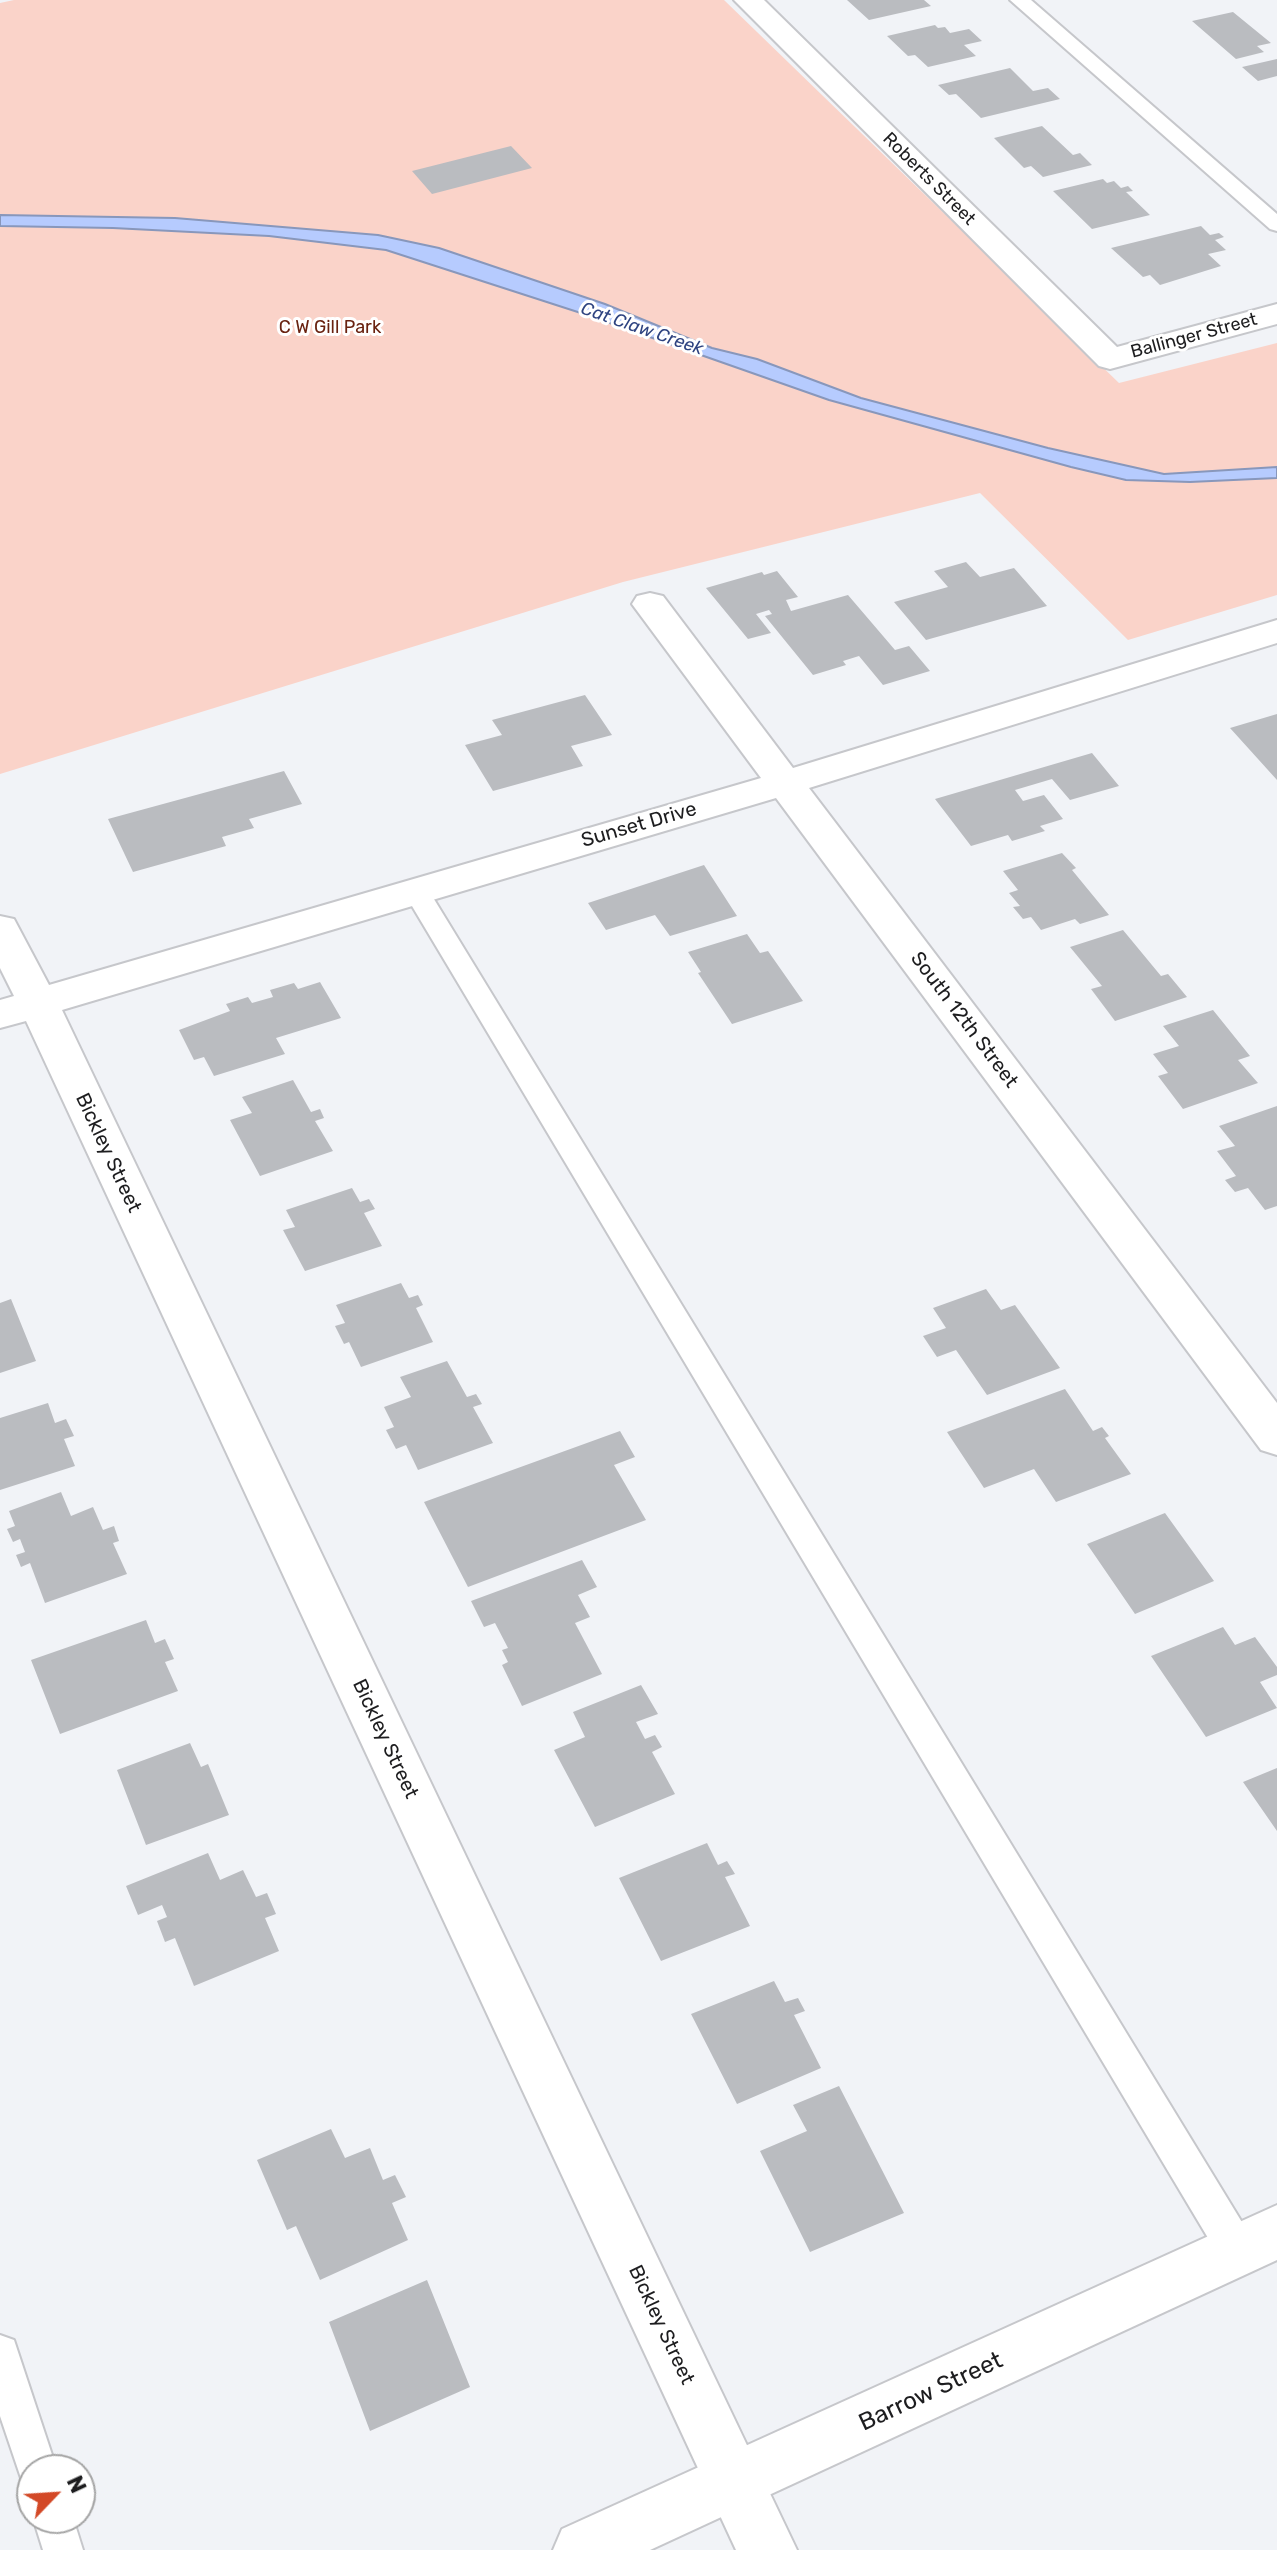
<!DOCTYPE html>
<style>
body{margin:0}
#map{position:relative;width:1277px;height:2550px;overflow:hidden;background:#f1f3f7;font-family:Rubik,sans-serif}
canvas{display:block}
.north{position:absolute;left:16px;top:2454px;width:80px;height:80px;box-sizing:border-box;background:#fff;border:2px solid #a5a5a5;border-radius:50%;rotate:65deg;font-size:22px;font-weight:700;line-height:32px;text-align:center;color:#1d1d1f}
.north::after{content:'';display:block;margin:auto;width:28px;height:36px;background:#d34927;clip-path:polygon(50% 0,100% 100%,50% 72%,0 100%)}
</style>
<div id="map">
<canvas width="1277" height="2550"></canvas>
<div class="north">N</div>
</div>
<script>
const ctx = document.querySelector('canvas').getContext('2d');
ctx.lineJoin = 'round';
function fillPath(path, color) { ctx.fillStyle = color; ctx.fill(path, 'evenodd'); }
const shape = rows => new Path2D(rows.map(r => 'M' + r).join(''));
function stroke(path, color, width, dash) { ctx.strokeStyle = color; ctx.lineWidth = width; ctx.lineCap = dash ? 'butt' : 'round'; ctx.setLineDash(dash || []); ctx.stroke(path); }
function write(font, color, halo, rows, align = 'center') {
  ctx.font = font + ' Rubik,sans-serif'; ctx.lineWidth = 6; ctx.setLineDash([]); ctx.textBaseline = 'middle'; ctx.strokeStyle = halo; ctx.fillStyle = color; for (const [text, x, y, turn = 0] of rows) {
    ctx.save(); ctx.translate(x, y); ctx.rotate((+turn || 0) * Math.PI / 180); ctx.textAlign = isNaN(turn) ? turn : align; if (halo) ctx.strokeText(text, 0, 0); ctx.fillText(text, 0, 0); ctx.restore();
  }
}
fillPath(shape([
 [14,0,724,0,1119,383,1277,343,1277,595,1128,640,980,493,623,582,0,774,0,3]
]), '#fad3c9');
const water = shape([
 [0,215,175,218,378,235,439,248,605,304,712,348,757,359,861,398,1048,448,1164,474,1277,467,1277,478,1190,482,1126,480,1071,467,829,400,587,315,386,250,269,236,113,228,0,226,0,215]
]);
fillPath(water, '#b6cbfe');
stroke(water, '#8897bb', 2);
fillPath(shape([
 [847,0,924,0,931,6,869,20],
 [1233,12,1271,43,1257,46,1264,52,1236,59,1192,21],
 [935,25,938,28,945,27,950,33,969,29,982,41,964,45,976,56,928,67,915,55,908,56,887,36],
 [1277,59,1277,76,1258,81,1242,67],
 [1010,68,1033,91,1048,88,1060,99,981,118,956,94,949,95,938,85],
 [1042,126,1073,155,1080,153,1092,165,1043,177,1031,166,1024,168,994,138],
 [511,146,532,168,432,194,412,171],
 [1103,179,1107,183,1114,181,1121,188,1128,186,1133,191,1126,192,1150,215,1092,229,1053,191],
 [1201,226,1210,235,1219,233,1224,237,1215,240,1226,250,1208,254,1221,266,1160,285,1150,275,1143,277,1111,248],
 [966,562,980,577,1014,568,1047,606,926,640,894,602,948,587,934,571],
 [777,571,798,597,786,600,791,611,848,595,895,650,909,646,930,671,883,685,859,656,843,661,846,665,813,675,765,616,772,614,769,610,756,614,771,633,748,639,706,588,762,572,764,575],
 [585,695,612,735,571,746,583,766,493,791,465,745,502,735,492,720],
 [1277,714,1277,780,1230,728],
 [1092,753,1119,786,1070,800,1052,779,1015,790,1023,801,1044,795,1063,819,1040,826,1045,831,1012,841,1008,835,971,846,935,799],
 [284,771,302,804,249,819,254,828,222,837,226,846,133,872,108,819],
 [1062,853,1076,868,1072,870,1109,915,1080,924,1075,919,1041,930,1031,917,1023,919,1013,907,1020,906,1009,893,1018,890,1003,871],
 [704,865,737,916,670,936,655,915,606,930,588,903],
 [1123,930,1161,976,1168,974,1187,997,1115,1021,1091,989,1102,986,1070,947],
 [747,934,760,953,768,951,803,1001,732,1024,698,973,701,972,688,952],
 [320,982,341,1018,276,1038,285,1054,214,1076,204,1057,194,1060,179,1030,230,1011,226,1004,248,997,252,1003,273,997,270,990,294,983,298,989],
 [1213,1010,1250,1056,1238,1060,1258,1083,1183,1109,1158,1076,1168,1073,1153,1054,1179,1046,1163,1026],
 [293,1080,311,1112,320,1109,324,1118,315,1121,333,1151,260,1176,230,1120,252,1113,242,1097],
 [1277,1106,1277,1206,1265,1210,1248,1188,1235,1192,1225,1180,1236,1176,1217,1151,1235,1146,1219,1126],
 [352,1188,360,1202,369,1199,375,1209,364,1213,382,1246,305,1271,283,1230,295,1227,286,1210],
 [401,1283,409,1298,418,1295,423,1305,416,1308,433,1342,361,1367,349,1342,344,1344,335,1326,345,1323,336,1305],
 [986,1289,1001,1310,1015,1305,1060,1368,987,1395,956,1350,937,1357,923,1336,946,1328,933,1308],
 [11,1299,36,1361,0,1373,0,1303],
 [447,1361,467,1397,476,1394,482,1404,473,1407,493,1443,418,1470,406,1445,396,1449,386,1430,394,1427,384,1407,411,1397,400,1377],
 [1065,1389,1093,1431,1102,1427,1109,1436,1105,1438,1131,1474,1056,1502,1034,1469,984,1488,947,1432],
 [48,1403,55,1423,66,1419,74,1436,64,1439,75,1466,0,1490,0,1418],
 [620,1431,635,1457,614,1465,646,1520,468,1587,424,1502],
 [61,1492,71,1516,93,1507,103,1530,114,1526,119,1541,113,1543,127,1574,45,1603,30,1563,21,1567,16,1555,25,1552,20,1539,13,1542,7,1529,15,1526,9,1511],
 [1165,1513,1214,1581,1135,1614,1087,1544],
 [582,1560,597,1587,578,1595,590,1617,575,1623,602,1674,522,1706,502,1665,508,1662,502,1650,508,1648,495,1623,484,1627,471,1601],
 [146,1620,155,1643,165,1639,174,1659,165,1662,178,1691,60,1734,31,1660],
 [1223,1627,1235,1645,1255,1637,1277,1667,1277,1675,1260,1682,1277,1708,1206,1737,1151,1656],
 [641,1685,658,1714,636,1722,645,1739,655,1735,662,1747,652,1752,675,1794,595,1827,554,1750,585,1737,573,1712],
 [190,1743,201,1767,208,1764,229,1815,146,1845,117,1770],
 [1277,1768,1277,1831,1243,1782],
 [707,1843,718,1865,727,1861,735,1874,725,1877,750,1926,661,1961,619,1878],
 [208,1853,220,1880,243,1870,256,1897,267,1893,276,1914,265,1918,279,1951,194,1986,175,1938,165,1942,157,1921,167,1917,162,1905,138,1915,126,1886],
 [774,1981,785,2002,798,1998,805,2011,794,2015,821,2068,737,2104,691,2014],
 [839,2086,904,2213,810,2252,760,2151,807,2131,793,2105],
 [331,2129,345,2158,370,2148,383,2180,395,2175,406,2197,392,2203,408,2240,320,2280,296,2226,287,2230,257,2160],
 [427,2280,470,2387,370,2431,329,2322]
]), '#babcc0');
const lane = shape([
 [1010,0,1031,0,1277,214,1277,231,1270,229,1010,0],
 [416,882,425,885,429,891,1251,2237,1256,2250,1251,2263,1237,2268,1223,2263,403,891,407,885,416,882],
 [0,2335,14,2340,57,2470,32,2470,32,2488,23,2484,0,2416,0,2335],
 [33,2518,73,2518,83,2550,43,2550,33,2518]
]);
const street = shape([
 [734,0,764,0,1117,347,1277,304,1277,324,1110,369,1099,366,734,0],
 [650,593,663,596,793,768,1277,620,1277,643,809,788,1277,1403,1277,1455,1261,1450,776,798,62,1010,797,2550,736,2550,26,1021,0,1028,0,1000,14,996,0,968,0,916,14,919,49,985,761,778,632,604,637,596,650,593]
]);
const secondary = shape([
 [1277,2205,1277,2260,650,2550,553,2550,562,2529,1277,2205]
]);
stroke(lane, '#c6c7cb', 4);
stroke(street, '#c6c7cb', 4);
stroke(secondary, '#c6c7cb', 4);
fillPath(lane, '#fff');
fillPath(street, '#fff');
fillPath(secondary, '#fff');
write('18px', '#1d1d1f', '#fff', [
 ["Roberts Street",929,179,45],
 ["Ballinger Street",1194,336,-15]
]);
write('18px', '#692210', '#fff', [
 ["C W Gill Park",330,328]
]);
write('italic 18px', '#2e4380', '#fff', [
 ["Cat Claw Creek",642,329,19]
]);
write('20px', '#1d1d1f', '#fff', [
 ["Sunset Drive",639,825,-16],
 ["South 12th Street",964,1020,53],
 ["Bickley Street",108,1153,65],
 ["Bickley Street",385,1739,65],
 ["Bickley Street",661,2325,65]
]);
write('24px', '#1d1d1f', '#fff', [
 ["Barrow Street",931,2392,-25]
]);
</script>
